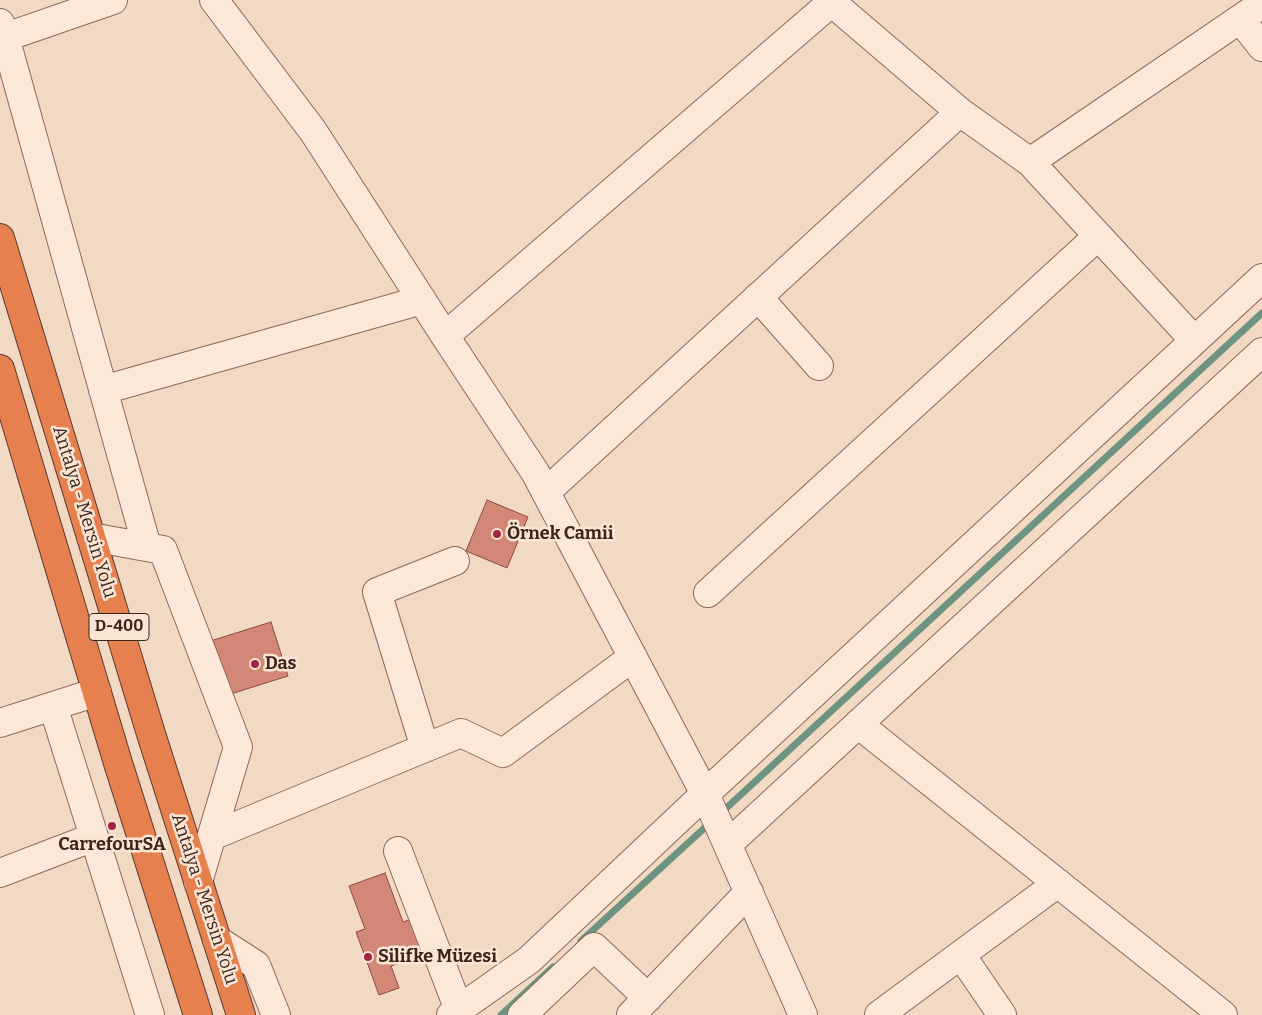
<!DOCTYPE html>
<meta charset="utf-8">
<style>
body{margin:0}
canvas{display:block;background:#f2d9c4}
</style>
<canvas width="1262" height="1015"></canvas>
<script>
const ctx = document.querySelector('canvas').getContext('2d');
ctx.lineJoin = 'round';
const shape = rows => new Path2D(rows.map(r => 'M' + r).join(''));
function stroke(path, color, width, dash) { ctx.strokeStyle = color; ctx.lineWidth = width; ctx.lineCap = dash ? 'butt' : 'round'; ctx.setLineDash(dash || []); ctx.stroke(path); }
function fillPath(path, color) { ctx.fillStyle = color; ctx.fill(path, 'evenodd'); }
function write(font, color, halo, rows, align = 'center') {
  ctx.font = font + ' Bitter,serif'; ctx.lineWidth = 5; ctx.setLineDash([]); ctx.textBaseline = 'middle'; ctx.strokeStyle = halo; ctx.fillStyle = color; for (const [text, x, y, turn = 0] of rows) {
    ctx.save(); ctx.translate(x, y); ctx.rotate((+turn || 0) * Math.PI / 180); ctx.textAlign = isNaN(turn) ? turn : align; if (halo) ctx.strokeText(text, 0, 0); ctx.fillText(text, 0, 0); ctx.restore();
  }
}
stroke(shape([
 [721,813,1262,313],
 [581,941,711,822],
 [501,1015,553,967]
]), '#6c9480', 7);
const building = shape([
 [487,500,528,517,507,568,466,551,487,500],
 [271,622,288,676,221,697,204,643,271,622],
 [385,873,403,922,414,918,427,954,391,966,399,988,379,995,356,932,365,929,349,886,385,873]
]);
fillPath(building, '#d28777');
stroke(building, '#8f4a3c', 1);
const minor = shape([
 [214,0,313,131,445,336,535,472,705,794,803,1015],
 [829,0,960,112,1030,162,1194,340],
 [1240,19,1262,47],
 [0,23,5,37,147,547],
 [0,39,113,0],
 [1030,162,1262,4],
 [758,297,819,366],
 [445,336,832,2],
 [103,390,422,300],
 [546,492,960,112],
 [91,537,163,550,238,747,198,882],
 [708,593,1098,236],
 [53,706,150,1015],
 [0,723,97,692],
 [858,724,1223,1015],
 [425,748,377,592,455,561],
 [212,836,461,733,503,753,633,657],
 [728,844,1262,352],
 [398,851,459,1010],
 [0,873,94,837],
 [217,940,256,965,276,1015],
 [961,955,1002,1015],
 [451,1015,529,960,705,794,1262,278],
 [522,1015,594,947,648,998],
 [631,1015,749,892],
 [879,1015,1058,883]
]);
const highway = shape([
 [0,238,152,737,241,1015],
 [0,369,118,763,198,1015]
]);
stroke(minor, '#8e6858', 30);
stroke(highway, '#5b382d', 30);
stroke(minor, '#fbe8d8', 28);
stroke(highway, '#e7804f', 28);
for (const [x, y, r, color] of [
 [497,534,5,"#a22442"],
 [255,664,5,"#a22442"],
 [112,826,5,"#a22442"],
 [368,957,5,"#a22442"]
]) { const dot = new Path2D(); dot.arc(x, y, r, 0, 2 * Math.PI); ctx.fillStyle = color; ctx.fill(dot); stroke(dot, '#f8e5d4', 2); }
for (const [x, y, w] of [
 [119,627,60]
]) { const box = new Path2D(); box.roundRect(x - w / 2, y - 13.5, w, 27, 4); ctx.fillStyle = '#f8e5d4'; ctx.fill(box); stroke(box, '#3d251e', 1); }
write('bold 16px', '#3d251e', null, [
 ["D-400",119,627]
]);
write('18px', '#3d251e', '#f8e5d4', [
 ["Antalya - Mersin Yolu",84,512,73],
 ["Antalya - Mersin Yolu",204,899,72]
]);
write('bold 18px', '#3d251e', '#f8e5d4', [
 ["Örnek Camii",507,534],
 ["Das",265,664],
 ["CarrefourSA",112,845,"center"],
 ["Silifke Müzesi",378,957]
], 'left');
</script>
